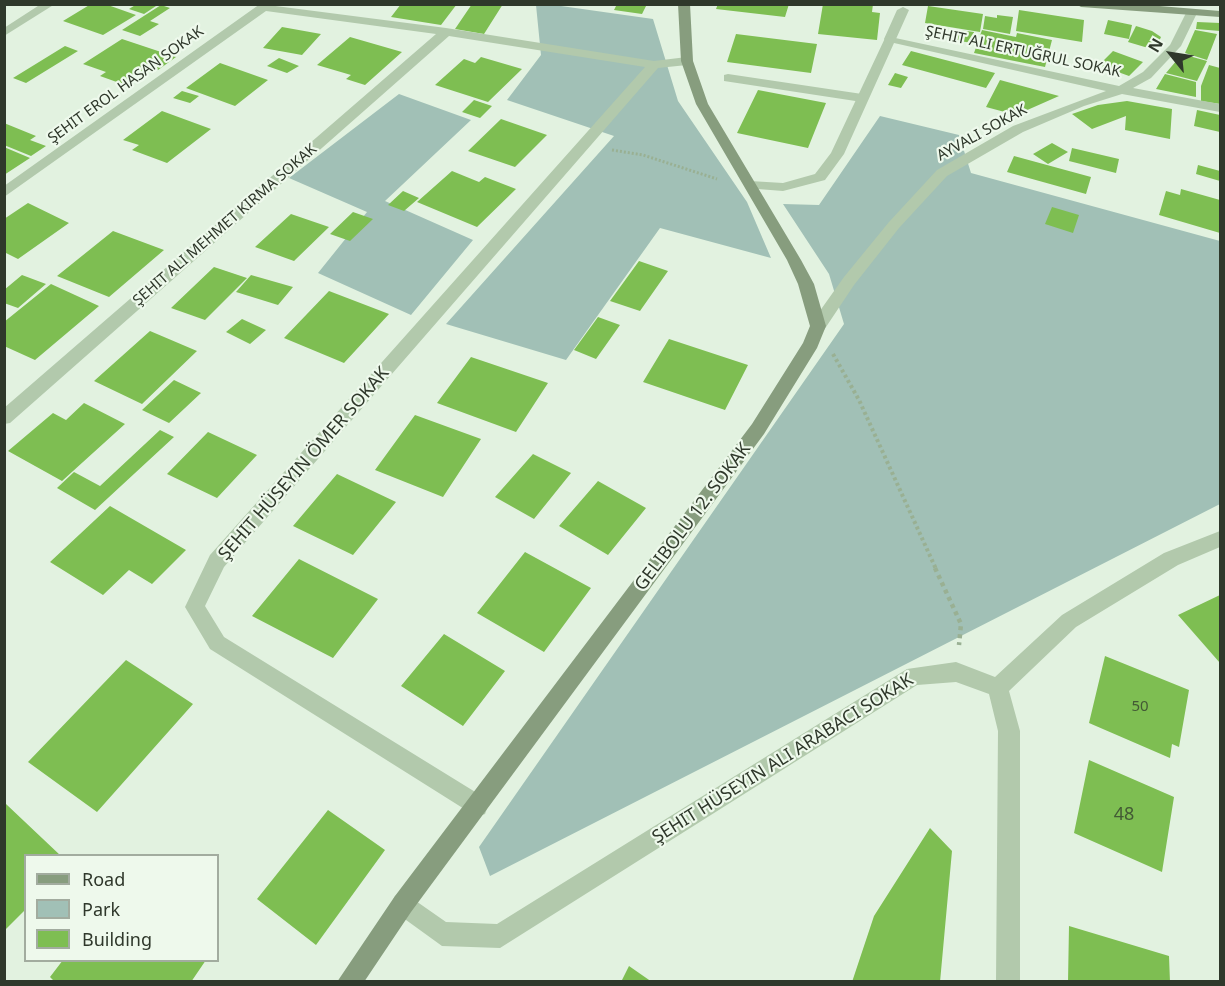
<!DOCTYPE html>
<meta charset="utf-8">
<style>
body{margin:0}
#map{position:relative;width:1225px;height:986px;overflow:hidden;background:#e2f2e0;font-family:"Noto Sans",sans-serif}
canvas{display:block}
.frame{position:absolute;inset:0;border:6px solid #2f382b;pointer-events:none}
.legend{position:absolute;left:24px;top:854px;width:195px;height:108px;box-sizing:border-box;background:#eef9ec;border:2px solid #a2ac9f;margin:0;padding:8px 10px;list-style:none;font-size:18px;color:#2f382b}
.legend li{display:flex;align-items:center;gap:12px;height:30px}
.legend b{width:30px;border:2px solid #a2ac9f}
.north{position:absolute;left:1141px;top:24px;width:60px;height:60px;-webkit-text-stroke:4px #eef9ec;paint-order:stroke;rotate:300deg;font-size:16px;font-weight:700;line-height:24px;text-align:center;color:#2f382b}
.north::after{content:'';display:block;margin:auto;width:21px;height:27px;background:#2f382b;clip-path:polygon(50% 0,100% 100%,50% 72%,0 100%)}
</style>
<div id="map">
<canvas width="1225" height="986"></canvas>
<div class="frame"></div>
<ul class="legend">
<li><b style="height:8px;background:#879d7e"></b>Road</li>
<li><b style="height:16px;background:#a1c0b6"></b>Park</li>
<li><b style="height:16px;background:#7ebe52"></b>Building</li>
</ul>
<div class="north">N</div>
</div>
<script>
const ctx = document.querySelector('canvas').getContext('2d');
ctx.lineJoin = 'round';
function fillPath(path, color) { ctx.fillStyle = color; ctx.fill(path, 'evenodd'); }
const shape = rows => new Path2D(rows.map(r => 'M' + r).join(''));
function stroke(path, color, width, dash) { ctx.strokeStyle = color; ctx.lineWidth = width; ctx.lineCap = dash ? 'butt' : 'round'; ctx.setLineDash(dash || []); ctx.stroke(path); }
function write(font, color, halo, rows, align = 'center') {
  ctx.font = font + ' "Noto Sans",sans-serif'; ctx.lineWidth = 4.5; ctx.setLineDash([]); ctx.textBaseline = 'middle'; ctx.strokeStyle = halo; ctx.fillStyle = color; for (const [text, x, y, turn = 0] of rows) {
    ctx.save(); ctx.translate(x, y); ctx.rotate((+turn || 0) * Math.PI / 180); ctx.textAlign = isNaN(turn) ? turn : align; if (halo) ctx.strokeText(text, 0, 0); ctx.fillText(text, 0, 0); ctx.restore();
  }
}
fillPath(shape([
 [536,5,554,5,653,19,678,101,747,202,771,258,660,228,566,360,446,324,614,136,507,100,541,55],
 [399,94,471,120,385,201,473,240,411,315,318,273,367,212,289,178],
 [880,116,959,135,971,173,1220,241,1220,504,490,876,479,847,844,324,829,274,783,204,819,205]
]), '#a1c0b6');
fillPath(shape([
 [91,4,105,4,136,15,103,35,63,21],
 [137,4,159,4,144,14,129,9],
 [401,4,457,4,441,25,391,17],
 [472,4,503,4,484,34,455,29],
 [617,4,647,4,642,14,614,10],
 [718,4,789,4,785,17,716,9],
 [823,4,873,4,872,12,880,13,877,40,818,34],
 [161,5,170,8,150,21,159,24,140,36,122,30],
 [928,6,983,14,980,32,925,23],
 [1019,10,1084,20,1082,42,1016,31],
 [997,15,1013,17,1010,34,983,29,985,16,997,18],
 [1108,20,1132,25,1129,39,1104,34],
 [1197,22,1220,23,1220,31,1196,29],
 [1136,26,1152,31,1161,37,1155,50,1128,42],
 [282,27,321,34,302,55,263,48],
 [951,29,974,32,972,43,948,39],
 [982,30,1016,37,1017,33,1052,40,1045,67,974,53],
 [1195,30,1217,34,1207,60,1185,53],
 [736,34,817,44,811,73,727,62],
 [350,37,402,52,365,85,346,79,351,75,317,65],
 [122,39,176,57,158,70,151,67,125,85,100,76,106,72,83,64],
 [65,46,78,51,26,83,13,78],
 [911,51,995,73,986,88,902,65],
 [1113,51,1143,62,1129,76,1099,65],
 [1182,54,1207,61,1197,81,1166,73],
 [481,57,522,69,488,102,435,85,464,59,475,63],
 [279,58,299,66,287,73,267,66],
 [220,63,268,80,235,106,186,88],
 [1209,65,1220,68,1220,104,1201,101,1201,86],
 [895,73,908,77,901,88,888,85],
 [1165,74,1196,82,1196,97,1156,89],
 [1000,80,1059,96,1016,115,986,107],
 [758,90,826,103,808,148,737,133],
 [182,91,199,96,190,103,173,98],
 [474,100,492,106,480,118,462,112],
 [1127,101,1172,109,1170,139,1125,130,1126,116,1092,129,1072,114,1098,105],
 [1197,110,1220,115,1220,132,1194,126],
 [162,111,211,129,167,163,132,150,139,145,123,140],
 [501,119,547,135,515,167,468,151],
 [4,123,36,136,30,140,46,146,31,156,4,145],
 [1052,143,1068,152,1048,164,1033,154],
 [4,147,30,158,4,175],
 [1072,148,1119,159,1116,173,1069,161],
 [1014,156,1091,177,1086,194,1007,172],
 [1198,165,1220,171,1220,181,1196,174],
 [452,171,479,182,485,177,516,189,477,227,417,202],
 [1181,189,1220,200,1220,233,1159,215,1166,191,1180,195],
 [403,191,419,198,404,211,388,205],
 [28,203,69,223,18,259,4,252,4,219],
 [1052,207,1079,215,1073,233,1045,224],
 [353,212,373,219,350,241,330,234],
 [291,214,329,227,294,261,255,247],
 [113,231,164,250,109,297,57,276],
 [639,261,668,271,640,311,610,301],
 [214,267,247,278,205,320,171,308],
 [22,275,46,284,18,308,4,303,4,290],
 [251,275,293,287,278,305,236,292],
 [51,284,99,306,35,360,4,346,4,322],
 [329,291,389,314,344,363,284,338],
 [598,317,620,325,596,359,574,350],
 [242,319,266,330,250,344,226,332],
 [150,331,197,351,142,404,94,381],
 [669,339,748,365,725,410,643,382],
 [471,357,548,383,516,432,437,403],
 [174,380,201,393,169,423,142,410],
 [84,403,125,424,62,481,8,451,53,413,66,420],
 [415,415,481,439,443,497,375,470],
 [160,430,174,437,95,510,57,488,74,472,100,486],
 [208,432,257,455,217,498,167,474],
 [533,454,571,473,534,519,495,497],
 [337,474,396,502,353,555,293,526],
 [598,481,646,508,608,555,559,526],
 [110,506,186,550,152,584,129,570,103,595,50,562],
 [525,552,591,588,544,652,477,613],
 [299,559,378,599,333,658,252,616],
 [1220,595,1220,663,1178,615],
 [444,634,505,671,463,726,401,686],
 [1105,656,1189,690,1179,747,1172,744,1170,758,1089,723],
 [126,660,193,704,97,812,28,762],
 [1089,760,1174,797,1162,872,1074,833],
 [6,804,61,856,26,856,26,909,4,931],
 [328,810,385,850,316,945,257,899],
 [930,828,952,851,940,982,852,982,874,916],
 [1069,926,1169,956,1170,982,1068,982],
 [63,960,206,960,191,982,55,982,50,977],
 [629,966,652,982,621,982]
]), '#7ebe52');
stroke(shape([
 [612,150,643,155,717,179]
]), '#99b093', 3, [2, 2]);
stroke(shape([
 [833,354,859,400,936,569]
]), '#99b093', 4, [3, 3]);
stroke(shape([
 [935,568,961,624,959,645]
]), '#99b093', 4.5, [4, 4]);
fillPath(shape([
 [903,7,909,10,896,39,886,42,884,39,897,10,903,7],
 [728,74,862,94,868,98,862,102,724,81,724,75,728,74]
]), '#b2c9ac');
fillPath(shape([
 [41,4,55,4,4,36,4,28,41,4],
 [260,4,446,28,654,61,687,57,693,61,687,65,658,68,224,567,205,606,224,637,485,798,488,806,485,814,477,817,210,649,185,607,210,555,645,67,449,36,10,423,4,424,4,408,436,34,266,11,4,197,4,186,260,4],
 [1188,9,1198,11,1181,46,1151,78,1133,88,1220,104,1220,112,1122,94,1084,106,1023,132,947,176,899,228,854,285,824,330,812,330,810,326,812,322,844,277,889,222,937,170,1013,126,1106,91,894,43,844,154,825,180,783,191,745,188,745,182,750,181,783,183,815,174,831,153,886,36,1119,86,1143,72,1170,45,1188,9],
 [1220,531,1220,547,1178,565,1076,627,1009,691,1020,731,1020,982,996,982,998,731,989,694,956,682,917,685,500,948,442,946,395,912,391,904,395,896,403,892,446,922,497,924,907,669,956,662,995,677,1062,615,1164,553,1220,531]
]), '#b2c9ac');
fillPath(shape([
 [678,4,690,4,693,61,708,104,801,260,814,284,826,326,817,348,764,434,411,912,364,982,337,982,395,896,752,424,803,343,810,326,798,284,787,260,696,104,681,61,678,4],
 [1076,4,1135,4,1220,11,1220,17,1081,7,1076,4]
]), '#879d7e');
write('15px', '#2f382b', '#eef9ec', [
 ["ŞEHIT ALI ERTUĞRUL SOKAK",1023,52,12],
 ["ŞEHIT EROL HASAN SOKAK",126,85,-36],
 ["AYVALI SOKAK",982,133,-29],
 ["ŞEHIT ALI MEHMET KIRMA SOKAK",225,225,-41]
]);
write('15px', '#435a35', null, [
 ["50",1140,707]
]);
write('18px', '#2f382b', '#eef9ec', [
 ["ŞEHIT HÜSEYIN ÖMER SOKAK",304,464,-49],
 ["GELIBOLU 12. SOKAK",693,517,-53],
 ["ŞEHIT HÜSEYIN ALI ARABACI SOKAK",783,759,-32]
]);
write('18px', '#435a35', null, [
 ["48",1124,815]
]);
</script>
